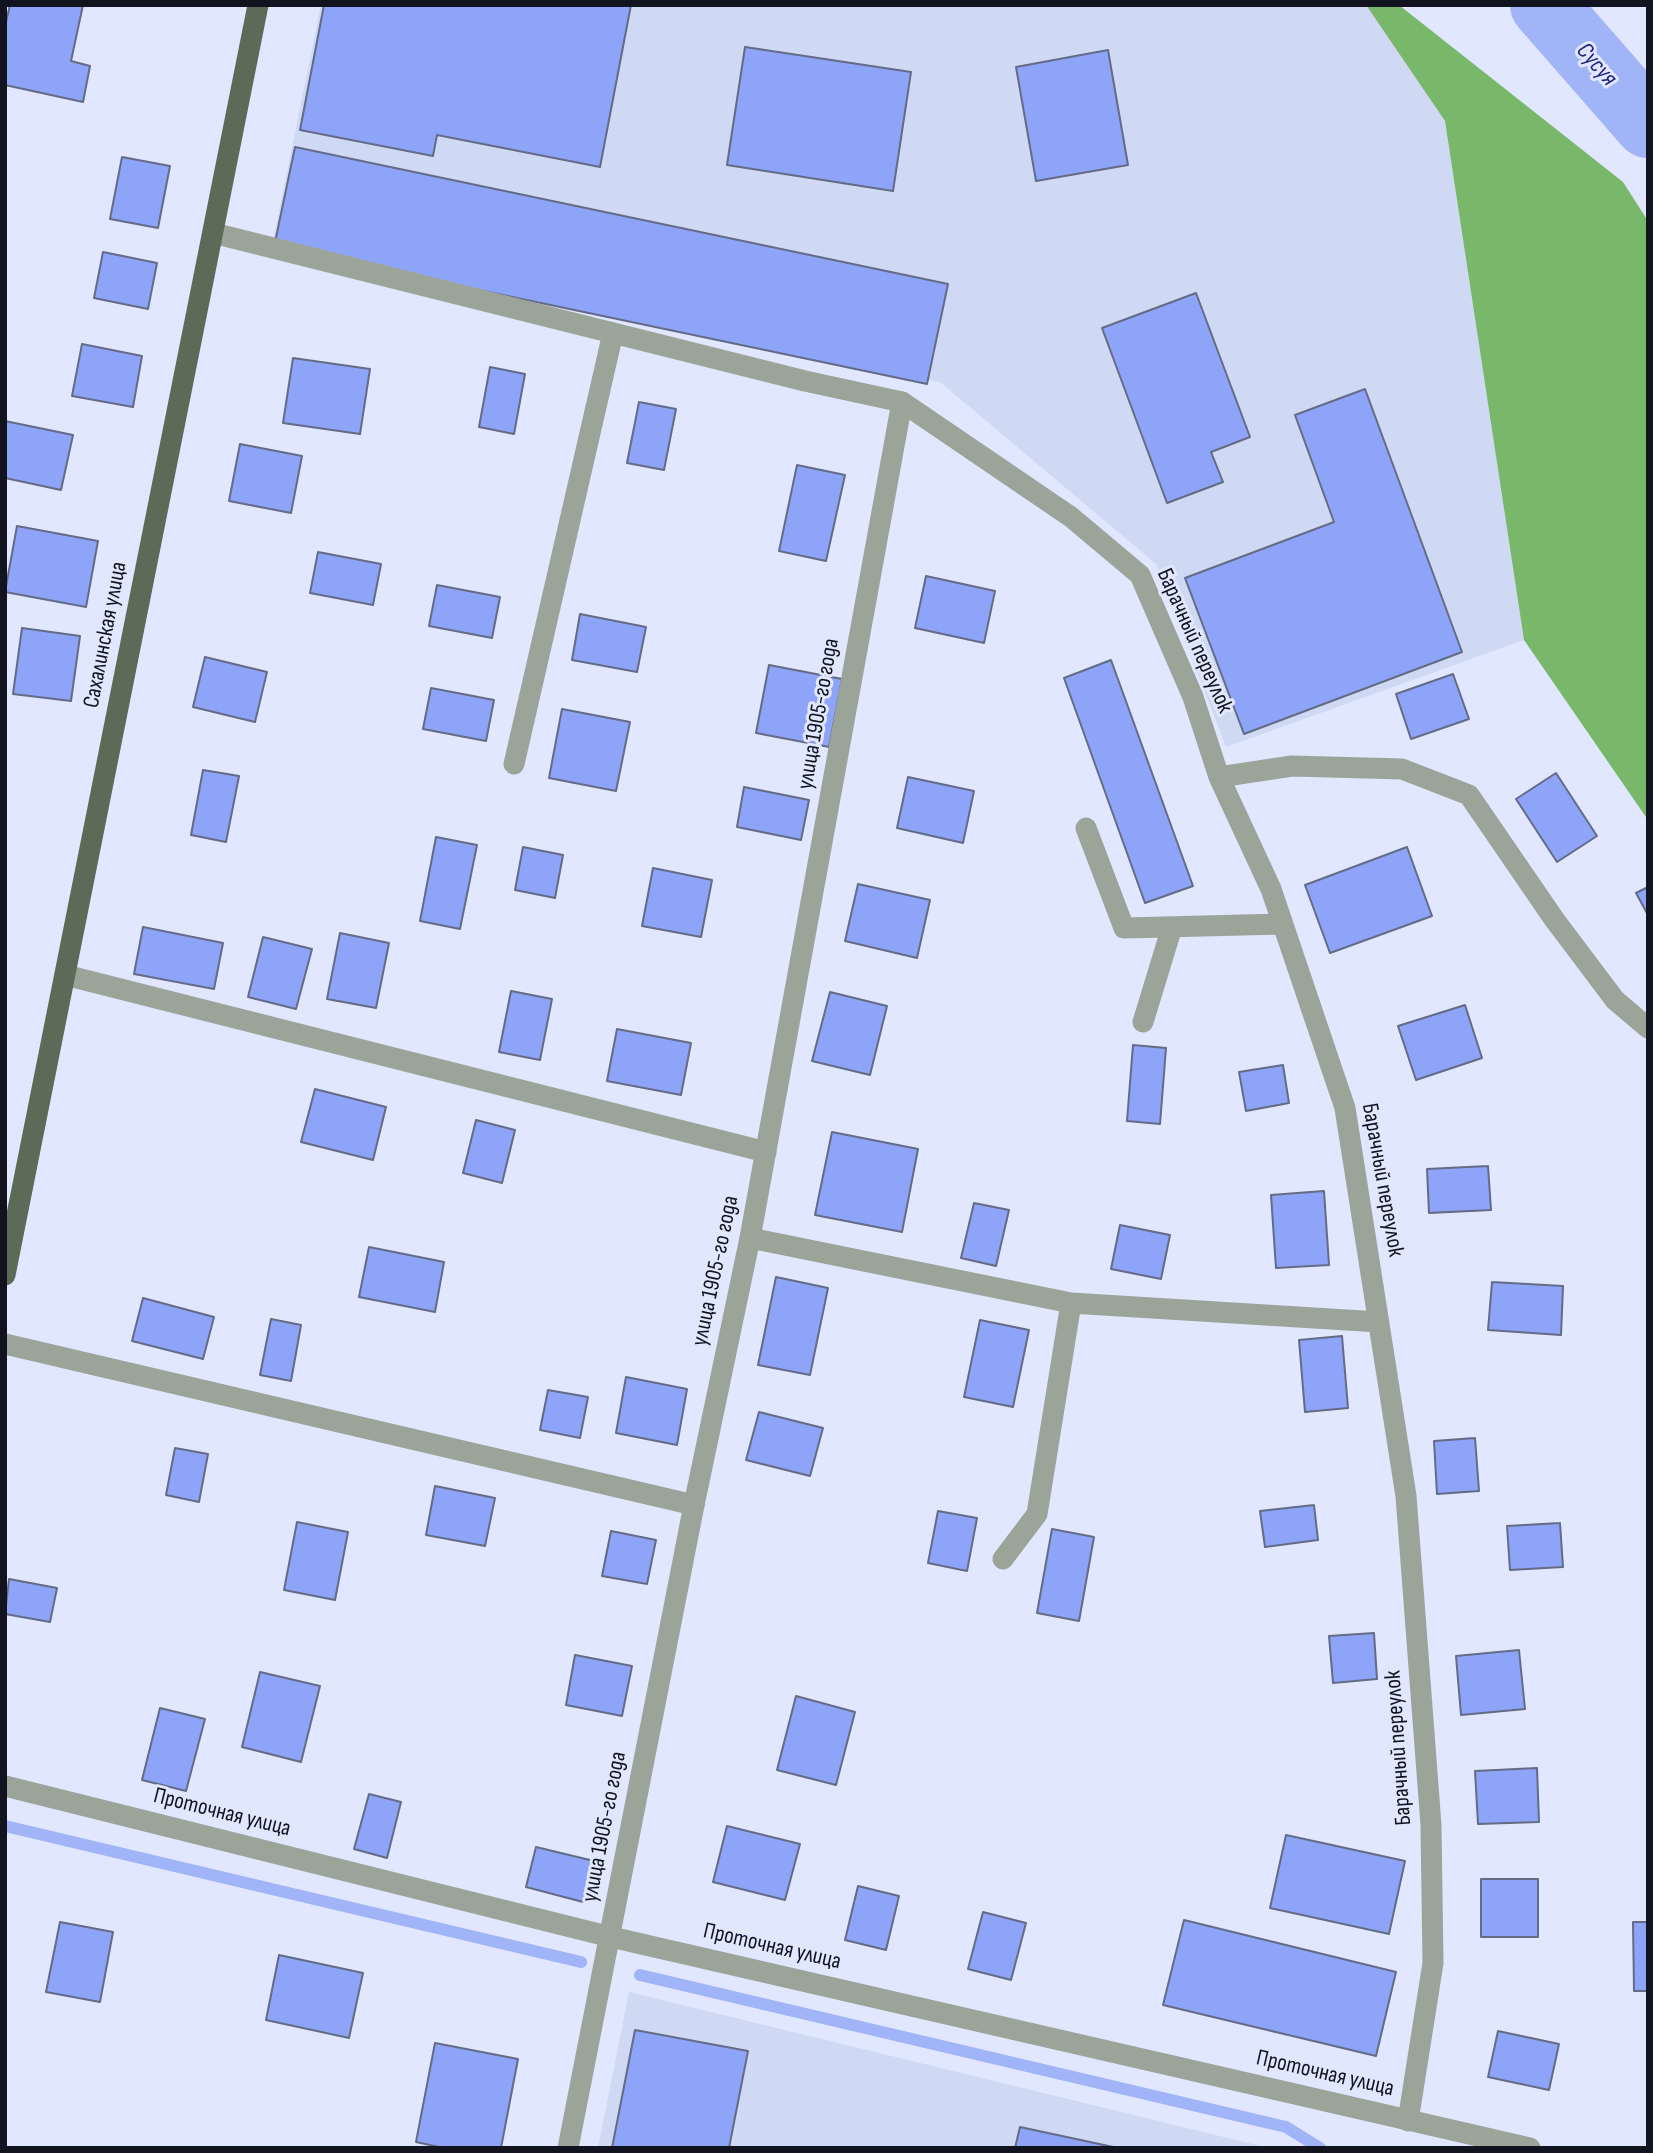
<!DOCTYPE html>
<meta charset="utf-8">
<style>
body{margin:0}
#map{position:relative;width:1653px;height:2153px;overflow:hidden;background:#e0e7ff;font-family:"Sofia Sans Condensed",sans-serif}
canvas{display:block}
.frame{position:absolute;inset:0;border:7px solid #11141e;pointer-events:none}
</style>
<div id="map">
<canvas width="1653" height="2153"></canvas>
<div class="frame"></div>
</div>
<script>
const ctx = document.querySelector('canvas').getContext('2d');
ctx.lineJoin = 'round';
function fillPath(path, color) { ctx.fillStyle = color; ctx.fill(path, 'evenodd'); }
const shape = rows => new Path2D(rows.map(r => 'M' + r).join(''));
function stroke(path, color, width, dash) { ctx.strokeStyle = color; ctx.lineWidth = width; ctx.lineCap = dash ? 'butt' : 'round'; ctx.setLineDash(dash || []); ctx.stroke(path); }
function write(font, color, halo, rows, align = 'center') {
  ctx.font = font + ' "Sofia Sans Condensed",sans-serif'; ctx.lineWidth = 6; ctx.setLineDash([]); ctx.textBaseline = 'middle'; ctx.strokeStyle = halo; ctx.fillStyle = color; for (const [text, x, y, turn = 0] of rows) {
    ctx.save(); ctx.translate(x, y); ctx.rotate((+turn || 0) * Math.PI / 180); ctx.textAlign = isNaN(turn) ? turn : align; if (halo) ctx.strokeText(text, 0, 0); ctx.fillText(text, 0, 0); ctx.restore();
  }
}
fillPath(shape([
 [321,5,1366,5,1445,121,1524,640,1226,747,1156,564,940,382,272,245],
 [629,1992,1269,2148,598,2148]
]), '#d0d9f4');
fillPath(shape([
 [1366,5,1399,5,1623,182,1648,221,1648,820,1524,640,1445,121]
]), '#79b76a');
stroke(shape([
 [5,1826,581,1962],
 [640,1975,1286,2127,1320,2148]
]), '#a1b4f8', 12);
stroke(shape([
 [1544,5,1648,124]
]), '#a1b4f8', 68);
const building = shape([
 [10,5,83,5,71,61,90,66,83,102,5,85,5,26,10,5],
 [324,5,631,5,600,167,437,135,433,156,300,130,324,5],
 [745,47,911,72,893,191,727,165,745,47],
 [1108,50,1128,165,1036,181,1016,67,1108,50],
 [295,147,948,284,927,384,274,247,295,147],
 [122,157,170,166,158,228,110,219,122,157],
 [103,252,157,263,148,309,94,298,103,252],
 [1196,293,1250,437,1211,452,1223,482,1167,503,1102,328,1196,293],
 [82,344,142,356,133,407,72,396,82,344],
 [293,358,370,369,360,434,283,423,293,358],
 [490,367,525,374,514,434,479,427,490,367],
 [1365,389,1462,652,1244,734,1185,578,1334,522,1295,415,1365,389],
 [639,402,676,409,664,470,627,463,639,402],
 [5,421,73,435,61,490,5,478,5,421],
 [240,444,302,456,291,513,229,501,240,444],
 [797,465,845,475,826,561,779,551,797,465],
 [17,526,98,541,86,607,5,592,17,526],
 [318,552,381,564,373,605,310,593,318,552],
 [926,576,995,591,984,643,915,628,926,576],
 [437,585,500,597,492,638,429,626,437,585],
 [580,614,646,627,637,672,572,660,580,614],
 [22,628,80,636,71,701,13,694,22,628],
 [205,657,267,672,255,722,193,707,205,657],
 [1111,660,1193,886,1145,903,1064,678,1111,660],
 [769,665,842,679,829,747,756,733,769,665],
 [1453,674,1469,719,1411,739,1396,694,1453,674],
 [431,688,494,700,486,741,423,729,431,688],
 [562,709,630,722,616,791,549,778,562,709],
 [203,770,239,776,226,842,191,835,203,770],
 [1556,773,1597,836,1557,862,1516,799,1556,773],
 [908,777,974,791,963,843,897,828,908,777],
 [744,787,809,800,801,840,737,827,744,787],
 [436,837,477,845,460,929,420,921,436,837],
 [523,847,563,855,555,898,515,890,523,847],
 [1407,847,1432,916,1330,953,1305,885,1407,847],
 [653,868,712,880,701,937,642,926,653,868],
 [858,884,930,900,917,958,845,941,858,884],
 [1648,887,1648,915,1636,893,1648,887],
 [143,927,223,943,214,989,134,974,143,927],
 [340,933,389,943,376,1008,327,999,340,933],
 [263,937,312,949,296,1009,248,997,263,937],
 [511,991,552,999,540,1060,499,1052,511,991],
 [830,992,887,1006,870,1075,812,1061,830,992],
 [1465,1005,1482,1058,1416,1080,1398,1026,1465,1005],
 [617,1029,691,1043,681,1095,607,1081,617,1029],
 [1133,1045,1166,1048,1160,1124,1127,1121,1133,1045],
 [1283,1065,1289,1103,1246,1111,1239,1072,1283,1065],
 [315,1089,386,1107,373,1160,301,1142,315,1089],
 [476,1120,515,1130,502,1183,463,1173,476,1120],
 [832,1132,918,1149,902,1232,815,1215,832,1132],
 [1488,1166,1491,1210,1429,1213,1427,1169,1488,1166],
 [1324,1191,1329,1265,1276,1268,1271,1195,1324,1191],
 [974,1203,1009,1210,996,1266,961,1258,974,1203],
 [1120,1225,1170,1235,1161,1279,1111,1269,1120,1225],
 [369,1247,444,1262,435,1312,359,1297,369,1247],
 [776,1277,828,1288,810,1375,758,1365,776,1277],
 [1492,1282,1563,1286,1561,1335,1488,1330,1492,1282],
 [143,1298,214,1317,203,1359,132,1341,143,1298],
 [271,1319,301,1325,291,1381,260,1375,271,1319],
 [980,1320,1029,1330,1013,1407,964,1397,980,1320],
 [1342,1336,1348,1408,1305,1412,1299,1340,1342,1336],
 [626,1377,687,1389,677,1445,616,1433,626,1377],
 [548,1390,588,1397,580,1438,540,1430,548,1390],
 [759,1412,823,1428,810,1476,746,1460,759,1412],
 [1475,1438,1479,1491,1437,1494,1434,1441,1475,1438],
 [175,1448,208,1454,199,1502,166,1495,175,1448],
 [435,1486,495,1498,485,1546,426,1535,435,1486],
 [1314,1505,1318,1540,1265,1547,1260,1511,1314,1505],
 [938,1511,977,1518,967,1571,928,1563,938,1511],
 [297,1522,348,1532,335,1600,284,1590,297,1522],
 [1560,1523,1563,1567,1510,1570,1507,1526,1560,1523],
 [1052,1529,1094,1537,1079,1621,1037,1613,1052,1529],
 [611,1531,656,1540,647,1584,602,1576,611,1531],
 [9,1579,57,1588,50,1622,5,1614,9,1579],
 [1374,1633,1377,1679,1333,1683,1329,1636,1374,1633],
 [1519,1650,1525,1709,1461,1715,1456,1656,1519,1650],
 [575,1655,632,1666,622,1716,566,1705,575,1655],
 [260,1672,320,1686,301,1762,242,1747,260,1672],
 [796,1696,855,1712,836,1785,777,1770,796,1696],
 [160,1708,205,1719,186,1791,142,1780,160,1708],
 [1537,1768,1539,1822,1478,1824,1475,1771,1537,1768],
 [369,1794,401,1802,387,1858,354,1849,369,1794],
 [727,1826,800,1844,785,1900,713,1882,727,1826],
 [1286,1835,1405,1861,1389,1934,1270,1908,1286,1835],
 [536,1847,594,1861,583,1902,526,1887,536,1847],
 [1481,1879,1538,1879,1538,1937,1481,1937,1481,1879],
 [858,1886,899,1896,886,1950,845,1940,858,1886],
 [983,1912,1026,1923,1011,1980,968,1969,983,1912],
 [1184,1920,1396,1972,1376,2056,1163,2005,1184,1920],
 [60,1922,113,1932,100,2002,46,1992,60,1922],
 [1633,1922,1648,1922,1648,1991,1634,1991,1633,1922],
 [279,1955,363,1973,349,2038,266,2020,279,1955],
 [635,2030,748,2051,729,2148,612,2148,635,2030],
 [1498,2031,1559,2044,1549,2090,1488,2077,1498,2031],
 [435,2043,518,2059,501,2148,444,2148,416,2142,435,2043],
 [1020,2127,1118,2148,1015,2148,1020,2127]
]);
fillPath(building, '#8ea4f8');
stroke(building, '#646b85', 2);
stroke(shape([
 [902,402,1071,517,1140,575,1193,697,1219,777,1271,889,1345,1108,1406,1496,1431,1825,1433,1963,1408,2121],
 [514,764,613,333],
 [1219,777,1292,766,1402,769,1469,795,1554,919,1615,1000,1648,1028],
 [1086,828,1124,928,1282,924],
 [65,975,766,1152],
 [1143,1022,1172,927],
 [750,1238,1071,1303,1379,1322],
 [5,1344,694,1505],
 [1003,1559,1037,1514,1071,1303]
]), '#9ba499', 21);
stroke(shape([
 [213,233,805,381,902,402,750,1238,694,1505,568,2148],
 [5,1786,611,1937,1530,2148]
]), '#9ba499', 21);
stroke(shape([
 [5,1275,258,5]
]), '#5c6b58', 21);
write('23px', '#11141e', '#e0e7ff', [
 ["Сахалинская улица",106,635,-79],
 ["Барачный переулок",1194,641,66],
 ["улица 1905-го года",819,714,-80],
 ["Барачный переулок",1382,1180,80],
 ["улица 1905-го года",716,1271,-78],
 ["Барачный переулок",1399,1748,-94],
 ["Проточная улица",222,1813,14],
 ["улица 1905-го года",605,1827,-79],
 ["Проточная улица",772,1947,13],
 ["Проточная улица",1325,2074,13]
]);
write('italic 24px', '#1d217f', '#e0e7ff', [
 ["Сусуя",1596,65,49]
]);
</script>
